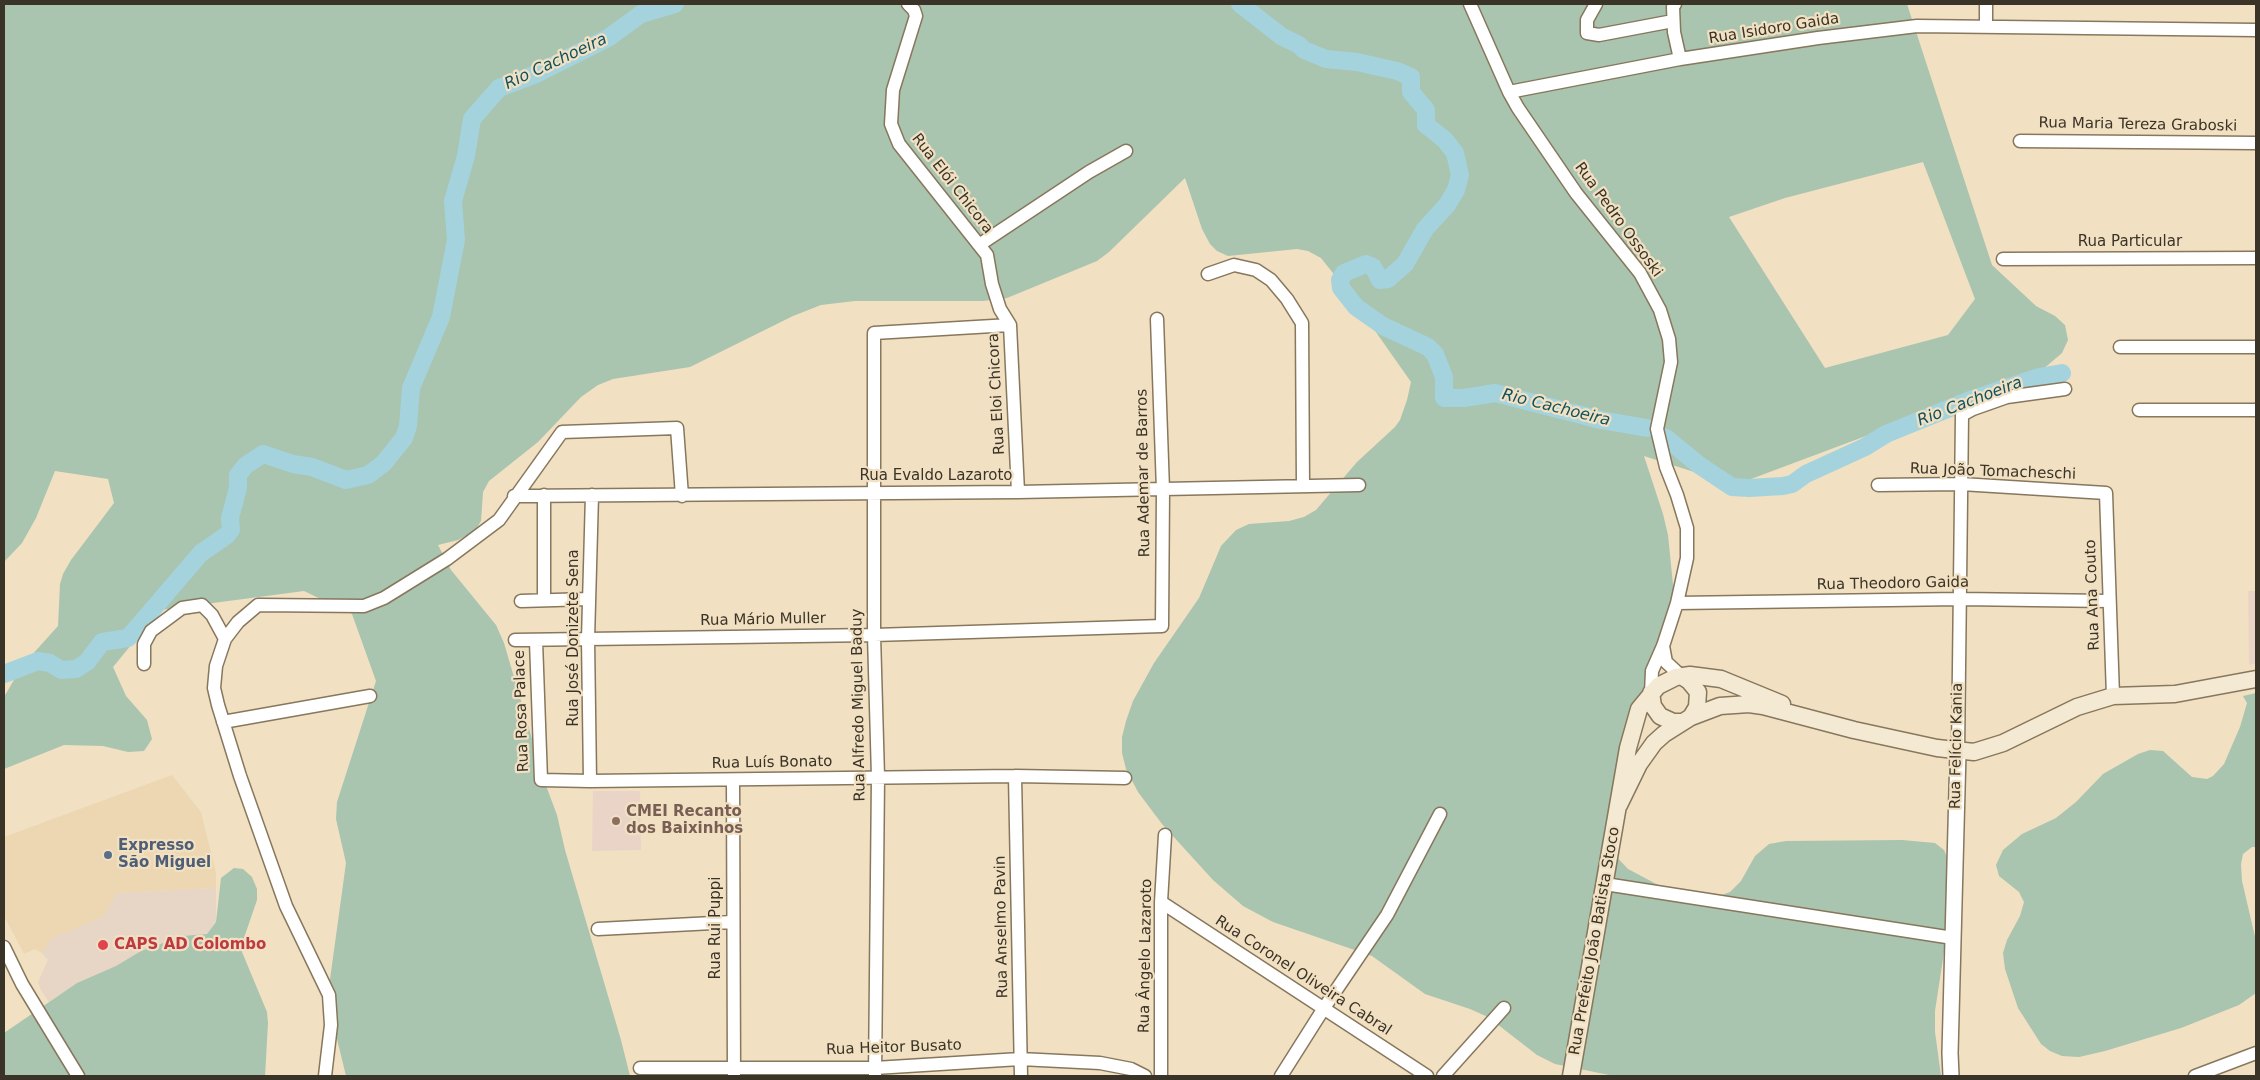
<!DOCTYPE html>
<meta charset="utf-8">
<style>
body{margin:0}
#map{position:relative;width:2260px;height:1080px;overflow:hidden;background:#f1e0c2;font-family:"DejaVu Sans",sans-serif}
canvas{display:block}
.frame{position:absolute;inset:0;border:5px solid #3a3327;pointer-events:none}
</style>
<div id="map">
<canvas width="2260" height="1080"></canvas>
<div class="frame"></div>
</div>
<script>
const ctx = document.querySelector('canvas').getContext('2d');
ctx.lineJoin = 'round';
function fillPath(path, color) { ctx.fillStyle = color; ctx.fill(path, 'evenodd'); }
const shape = rows => new Path2D(rows.map(r => 'M' + r).join(''));
function stroke(path, color, width, dash) { ctx.strokeStyle = color; ctx.lineWidth = width; ctx.lineCap = dash ? 'butt' : 'round'; ctx.setLineDash(dash || []); ctx.stroke(path); }
function write(font, color, halo, rows, align = 'center') {
  ctx.font = font + ' "DejaVu Sans",sans-serif'; ctx.lineWidth = 4.5; ctx.setLineDash([]); ctx.textBaseline = 'middle'; ctx.strokeStyle = halo; ctx.fillStyle = color; for (const [text, x, y, turn = 0] of rows) {
    ctx.save(); ctx.translate(x, y); ctx.rotate((+turn || 0) * Math.PI / 180); ctx.textAlign = isNaN(turn) ? turn : align; if (halo) ctx.strokeText(text, 0, 0); ctx.fillText(text, 0, 0); ctx.restore();
  }
}
fillPath(shape([
 [172,775,201,812,216,873,216,888,117,893,103,917,53,938,42,953,35,949,24,954,4,916,4,837]
]), '#ecd7b2');
fillPath(shape([
 [2248,591,2256,591,2256,663,2249,665],
 [593,791,640,791,641,850,592,851]
]), '#ead4c7');
fillPath(shape([
 [216,888,216,922,207,934,182,936,141,951,116,966,77,983,49,1002,41,990,38,982,48,960,42,953,52,938,103,917,117,893]
]), '#e7d5c5');
fillPath(shape([
 [4,4,1907,4,1992,265,2036,306,2055,316,2065,325,2068,340,2062,353,2042,370,1751,479,1739,481,1710,477,1644,456,1663,514,1668,535,1674,595,1648,685,1611,851,1628,869,1662,887,1719,896,1730,892,1741,881,1755,856,1769,844,1786,841,1902,840,1935,843,1944,850,1947,857,1948,873,1946,939,1935,1011,1935,1032,1941,1076,1614,1076,1555,1064,1537,1055,1488,1017,1470,1009,1425,994,1372,956,1273,922,1243,906,1213,880,1162,824,1138,792,1126,769,1122,753,1122,737,1126,721,1133,701,1154,663,1199,598,1221,546,1236,530,1249,524,1289,521,1304,517,1316,510,1357,462,1395,427,1400,420,1407,400,1411,382,1345,288,1321,258,1308,251,1297,249,1228,256,1217,251,1210,244,1202,229,1185,178,1109,252,1097,261,1007,298,983,301,855,301,821,305,793,316,690,367,613,379,598,385,581,397,538,442,489,481,483,492,481,521,475,531,458,540,438,545,451,570,496,625,504,643,545,783,557,815,565,850,621,1040,630,1076,346,1076,330,1010,328,994,346,863,336,819,337,802,376,681,352,614,304,591,160,610,113,667,126,696,147,720,152,739,144,751,128,752,103,746,64,745,4,769,4,697,22,666,58,626,60,584,63,574,71,560,114,503,108,479,55,471,36,518,22,543,4,562],
 [1923,162,1975,299,1948,335,1825,368,1729,217,1785,198],
 [2256,693,2256,847,2252,847,2243,854,2241,864,2242,881,2256,941,2256,993,2239,1005,2181,1028,2105,1051,2079,1057,2062,1056,2050,1051,2041,1044,2018,1008,2005,969,2003,953,2007,940,2020,916,2024,902,2019,892,1999,876,1996,865,2003,850,2022,834,2056,818,2076,802,2103,774,2138,754,2150,750,2163,751,2192,777,2207,779,2213,776,2224,764,2240,727,2247,703,2243,696],
 [234,868,243,869,252,877,257,889,257,900,245,935,242,952,267,1012,268,1023,265,1076,4,1076,4,1033,77,983,116,966,141,951,182,936,207,934,216,922,221,878]
]), '#a9c4af');
stroke(shape([
 [1240,4,1281,36,1299,45,1304,50,1326,59,1357,62,1397,71,1411,77,1411,92,1426,110,1426,125,1445,140,1455,153,1460,175,1456,190,1447,205,1425,229,1405,264,1388,279,1380,280,1373,267,1366,264,1344,273,1340,280,1341,288,1356,307,1383,326,1428,347,1435,354,1444,377,1444,398,1464,398,1495,393,1601,420,1647,428],
 [1666,438,1699,465,1732,487,1749,488,1783,486,1792,484,1806,474,1865,447,1886,434,1970,400,2039,377,2062,373],
 [4,674,38,661,50,663,61,670,76,669,87,662,102,642,128,638,201,553,227,535,231,530,230,518,238,488,238,475,246,465,263,454,293,464,312,467,346,480,368,475,383,464,404,438,408,426,411,388,441,317,456,240,453,201,466,156,472,119,499,88,536,74,608,38,641,14,675,4]
]), '#a4d3dd', 18);
const minor = shape([
 [908,4,914,10,916,16,893,90,891,124,899,144,987,255,992,284,1000,309,1010,325,1018,492],
 [1470,4,1509,92,1518,108,1576,193,1640,273,1660,310,1669,339,1671,362,1657,429,1666,467,1677,495,1687,528,1687,558,1677,603,1663,646,1652,671,1651,693],
 [1596,4,1587,20,1587,33,1599,35,1673,21],
 [1675,4,1673,7,1674,32,1680,59],
 [1986,26,1986,4],
 [1509,92,1680,59,1818,38,1917,26,2256,30],
 [2020,141,2256,143],
 [979,245,1089,172,1126,151],
 [2003,259,2256,258],
 [1208,274,1234,265,1256,270,1271,280,1287,299,1302,323,1303,486],
 [2120,347,2256,347],
 [2139,410,2256,410],
 [1878,485,1961,484,2106,493,2113,696],
 [544,495,544,600],
 [514,496,1018,492,1359,485],
 [521,601,589,599],
 [1677,603,1960,599,2109,601],
 [515,640,874,635,1162,626,1163,490,1157,319],
 [536,641,541,780,590,781,1015,776,1125,778],
 [1663,646,1666,662,1681,676],
 [144,664,144,644,151,631,182,608,202,605,212,615,225,639],
 [223,722,370,696],
 [1958,752,1962,415,1973,409,2007,397,2065,389],
 [1015,776,1021,1076],
 [733,780,734,1076],
 [590,781,588,639,592,495],
 [1605,884,1953,938],
 [1161,902,1427,1076],
 [598,929,732,922],
 [4,947,22,984,78,1076],
 [640,1068,875,1068,1020,1059,1100,1063,1131,1069,1145,1076],
 [325,1076,331,1025,329,995,286,906,240,776,218,705,214,688,216,666,225,639,238,622,258,605,364,606,384,598,447,559,499,520,562,432,677,428,682,496],
 [875,1076,878,777,874,635,874,333,1010,325],
 [1161,1076,1161,902,1165,835],
 [1281,1076,1324,1008,1387,915,1440,814],
 [1443,1076,1504,1008],
 [2195,1076,2256,1053]
]);
const tertiary = shape([
 [1951,1076,1950,1053,1958,752]
]);
const secondary = shape([
 [1681,676,1689,681,1698,692,1697,707,1691,717],
 [1651,693,1653,706,1660,716,1673,722,1682,722],
 [1619,805,1639,764,1654,743,1664,734,1691,717,1720,706,1749,704,1763,706,1854,730,1937,748,1974,752,2003,743,2077,707,2113,696,2175,694,2256,679],
 [1571,1076,1628,748,1639,709,1658,686,1676,677,1690,675,1721,679,1782,704]
]);
stroke(minor, '#87775c', 15);
stroke(tertiary, '#87775c', 18);
stroke(secondary, '#87775c', 19);
stroke(minor, '#fff', 12);
stroke(tertiary, '#fff', 15);
stroke(secondary, '#f4ead4', 16);
for (const [x, y, r, color] of [
 [616,821,5,"#8d6e63"],
 [108,855,5,"#5c6f8a"],
 [103,945,6,"#e0444e"]
]) { const dot = new Path2D(); dot.arc(x, y, r, 0, 2 * Math.PI); ctx.fillStyle = color; ctx.fill(dot); stroke(dot, '#f1e0c2', 2); }
write('15px', '#3a3327', '#f1e0c2', [
 ["Rua Isidoro Gaida",1774,29,-9],
 ["Rua Maria Tereza Graboski",2138,125,1],
 ["Rua Elói Chicora",952,184,52],
 ["Rua Pedro Ossoski",1618,220,54],
 ["Rua Particular",2130,242],
 ["Rua Eloi Chicora",997,394,-93],
 ["Rua João Tomacheschi",1993,472,2],
 ["Rua Ademar de Barros",1144,473,-91],
 ["Rua Evaldo Lazaroto",936,476],
 ["Rua Theodoro Gaida",1893,584,-1],
 ["Rua Ana Couto",2093,595,-92],
 ["Rua Mário Muller",763,620,-1],
 ["Rua José Donizete Sena",574,638,-90],
 ["Rua Alfredo Miguel Baduy",859,705,-91],
 ["Rua Rosa Palace",522,711,-92],
 ["Rua Felício Kania",1957,746,-89],
 ["Rua Luís Bonato",772,763,-1],
 ["Rua Anselmo Pavin",1002,927,-91],
 ["Rua Rui Puppi",716,928,-90],
 ["Rua Prefeito João Batista Stoco",1595,941,-80],
 ["Rua Ângelo Lazaroto",1146,956,-89],
 ["Rua Coronel Oliveira Cabral",1303,976,33],
 ["Rua Heitor Busato",894,1048,-2]
]);
write('bold 15px', '#785e54', '#f1e0c2', [
 ["CMEI Recanto",626,812],
 ["dos Baixinhos",626,829]
], 'left');
write('bold 15px', '#4e5e75', '#f1e0c2', [
 ["Expresso",118,846],
 ["São Miguel",118,863]
], 'left');
write('bold 15px', '#be3a42', '#f1e0c2', [
 ["CAPS AD Colombo",114,945]
], 'left');
write('italic 16px', '#11525e', '#f1e0c2', [
 ["Rio Cachoeira",556,62,-25],
 ["Rio Cachoeira",1970,402,-21],
 ["Rio Cachoeira",1556,408,14]
]);
</script>
